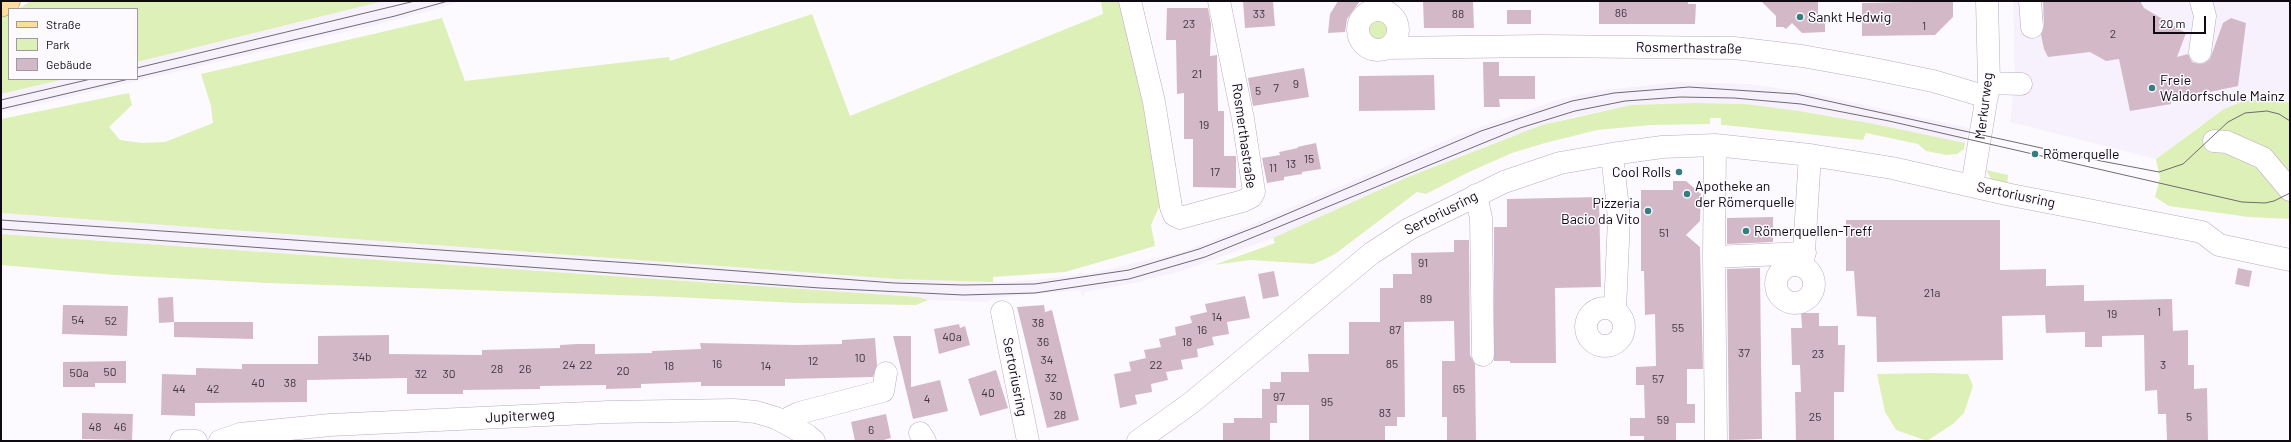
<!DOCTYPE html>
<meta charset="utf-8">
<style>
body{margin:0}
#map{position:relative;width:2291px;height:442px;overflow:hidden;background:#fdfaff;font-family:Barlow,sans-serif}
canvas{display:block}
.frame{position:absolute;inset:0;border:2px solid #0f0a12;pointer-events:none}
.legend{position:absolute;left:8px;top:8px;width:130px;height:72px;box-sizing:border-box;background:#fdfaff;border:1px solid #9e9aa0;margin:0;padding:5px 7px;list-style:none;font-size:12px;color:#0f0a12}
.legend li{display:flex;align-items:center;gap:8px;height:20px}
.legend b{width:20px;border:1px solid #9e9aa0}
.scale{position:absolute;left:2153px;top:16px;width:53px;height:18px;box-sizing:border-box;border:2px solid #0f0a12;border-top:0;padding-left:5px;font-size:12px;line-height:14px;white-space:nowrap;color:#0f0a12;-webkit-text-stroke:3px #fdfaff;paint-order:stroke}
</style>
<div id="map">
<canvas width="2291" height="442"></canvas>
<div class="frame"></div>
<ul class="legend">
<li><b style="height:5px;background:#fedd9c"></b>Straße</li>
<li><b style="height:11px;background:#ddf0b7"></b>Park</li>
<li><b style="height:11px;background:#d3b9c8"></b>Gebäude</li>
</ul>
<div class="scale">20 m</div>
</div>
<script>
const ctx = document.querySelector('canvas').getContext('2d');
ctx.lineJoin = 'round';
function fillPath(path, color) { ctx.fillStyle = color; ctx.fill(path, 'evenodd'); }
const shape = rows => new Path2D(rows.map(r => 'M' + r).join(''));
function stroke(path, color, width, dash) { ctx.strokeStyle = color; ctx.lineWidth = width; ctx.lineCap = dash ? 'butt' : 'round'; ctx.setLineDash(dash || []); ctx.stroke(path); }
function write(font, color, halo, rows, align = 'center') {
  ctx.font = font + ' Barlow,sans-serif'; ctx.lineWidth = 3; ctx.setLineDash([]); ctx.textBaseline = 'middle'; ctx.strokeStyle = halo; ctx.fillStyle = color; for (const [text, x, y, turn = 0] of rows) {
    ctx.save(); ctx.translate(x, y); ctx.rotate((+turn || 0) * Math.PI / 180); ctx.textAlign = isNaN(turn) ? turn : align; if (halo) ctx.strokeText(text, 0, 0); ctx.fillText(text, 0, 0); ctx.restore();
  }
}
fillPath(shape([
 [384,1,461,1,434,10,367,27,1,113,1,94,65,79,137,79,137,62],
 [2013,1,2290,1,2290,102,2281,99,2201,125,2156,159,2010,122,2015,79],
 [1678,82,1749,84,1811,93,1969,128,1965,143,1833,116,1745,104,1694,103,1631,105,1568,118,1507,138,1408,177,1273,238,1181,271,1138,282,1084,292,1084,296,1082,296,1081,290,993,298,987,302,928,300,918,297,1,234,1,213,896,279,1006,282,1033,280,1078,275,1078,273,1082,272,1082,274,1092,273,1182,252,1246,227,1458,135,1557,100,1597,91]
]), '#f7f0fd');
fillPath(shape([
 [31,1,384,1,137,62,137,9,18,9],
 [1101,1,1125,1,1164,196,1151,225,1155,246,1065,272,993,277,993,282,896,279,1,213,1,119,129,93,132,105,109,127,120,140,142,143,165,142,213,123,211,106,201,74,442,18,465,81,669,57,670,61,812,14,850,116,1103,14],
 [9,14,9,79,65,79,1,94,1,19],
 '1366 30a12 12 0 1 1 24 0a12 12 0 1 1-24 0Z',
 [2264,98,2290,102,2290,219,2249,217,2169,206,2155,197,2160,178,2156,159,2224,109,2244,101],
 [1694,103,1745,104,1799,111,1869,123,1965,143,1964,149,1957,154,1946,155,1926,151,1918,144,1866,133,1863,140,1724,125,1721,125,1721,118,1710,118,1710,124,1651,125,1597,130,1545,143,1512,153,1469,172,1426,194,1417,192,1335,254,1323,260,1313,264,1250,260,1214,265,1275,243,1273,238,1408,177,1542,125,1631,105],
 [1986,170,2008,175,2007,187,1991,179],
 [1,234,918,297,928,300,916,305,797,303,676,297,268,283,115,275,1,265],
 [1931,373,1968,374,1973,386,1964,413,1953,424,1927,441,1896,430,1885,412,1877,374]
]), '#ddf0b7');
fillPath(shape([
 [1243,1,1273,1,1275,26,1245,28],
 [1338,1,1360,1,1347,19,1345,32,1328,33,1330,14],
 [1423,1,1473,1,1474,28,1424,28],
 [1599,1,1688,1,1688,4,1696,4,1695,24,1599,24],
 [1761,1,1818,1,1818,16,1825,16,1825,32,1802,33,1792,23,1786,29,1783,27,1776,27,1776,16],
 [1953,1,1953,17,1935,35,1862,36,1862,3],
 [2043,1,2140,1,2144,8,2186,33,2177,57,2188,54,2192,62,2199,64,2205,63,2210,59,2223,23,2231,18,2246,23,2238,86,2210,92,2209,90,2171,100,2171,104,2130,111,2119,59,2106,61,2090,52,2048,57,2044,49,2041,35,2044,26],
 [1167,8,1208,8,1211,24,1210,56,1217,55,1218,111,1224,111,1224,156,1236,156,1236,188,1193,187,1193,139,1184,139,1184,93,1177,94,1176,40,1166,40],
 [1507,10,1531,10,1531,24,1507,24],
 [1483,62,1499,62,1499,76,1535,76,1535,99,1499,99,1500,107,1484,107],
 [1304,68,1309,97,1253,106,1248,78],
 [1434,75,1435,110,1359,111,1359,76],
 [1316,143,1321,169,1302,172,1302,174,1284,177,1284,180,1267,183,1262,158,1280,155,1279,152,1298,148,1297,147],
 [1673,181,1686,181,1701,194,1700,221,1686,235,1700,247,1703,369,1687,369,1687,404,1695,404,1695,423,1676,423,1676,441,1644,441,1644,436,1630,436,1630,418,1645,418,1644,385,1636,385,1636,367,1656,366,1655,314,1645,315,1644,271,1641,271,1641,190,1673,190],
 [1599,197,1601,287,1555,288,1556,363,1510,363,1510,361,1494,361,1494,227,1507,227,1507,199],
 [1773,217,1773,242,1727,244,1727,218],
 [1846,220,2000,220,2000,270,2046,269,2046,286,2084,285,2084,301,2172,299,2173,331,2188,330,2188,365,2194,365,2194,389,2207,388,2208,441,2167,441,2166,414,2158,414,2157,390,2145,391,2144,335,2102,336,2102,347,2085,347,2085,332,2046,333,2045,315,2002,316,2003,360,1877,362,1876,317,1857,316,1854,271,1846,271],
 [1454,240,1469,240,1470,355,1475,364,1476,441,1447,441,1447,417,1442,417,1442,361,1455,361,1454,321,1404,322,1405,417,1397,417,1397,426,1385,426,1385,441,1309,441,1309,405,1277,405,1277,423,1270,423,1270,441,1223,441,1223,423,1234,423,1234,418,1262,418,1262,389,1270,389,1270,382,1281,382,1281,372,1309,372,1308,354,1349,354,1349,322,1380,322,1380,288,1393,288,1393,274,1412,274,1411,253,1454,252],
 [1760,268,1762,439,1729,440,1727,269],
 [2238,268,2252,271,2249,287,2235,284],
 [1274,271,1279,296,1263,299,1258,274],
 [1245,296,1250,318,1227,322,1229,334,1212,337,1214,345,1197,349,1198,357,1181,360,1183,369,1166,372,1168,380,1151,384,1152,392,1135,395,1137,404,1120,408,1114,374,1131,371,1129,362,1146,358,1144,350,1161,347,1159,339,1176,335,1175,327,1192,323,1190,316,1207,312,1205,304],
 [173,297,174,322,159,323,158,298],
 [63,305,128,306,127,336,62,334],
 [1044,305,1045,312,1052,310,1079,420,1047,428,1017,307],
 [1801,313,1819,313,1819,326,1838,326,1838,345,1845,345,1844,392,1834,392,1834,441,1796,441,1795,392,1801,392,1800,365,1792,365,1791,328,1802,328],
 [174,322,253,322,253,339,174,337],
 [959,324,960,328,965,326,970,345,939,354,934,329],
 [389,335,389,354,482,355,482,350,560,348,560,345,577,344,595,344,595,354,652,353,652,351,701,349,700,343,796,345,842,344,842,340,875,338,877,365,873,377,785,379,785,386,701,386,701,382,641,384,641,388,606,389,606,385,540,386,540,389,463,390,463,394,407,394,407,378,307,380,307,402,195,403,195,416,161,415,162,374,196,375,196,368,242,369,242,364,318,364,318,336],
 [893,336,911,336,911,387,940,380,948,411,913,419],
 [126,361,126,383,95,383,95,387,63,387,63,362],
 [996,370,1008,408,980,416,968,379],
 [82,413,133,414,132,440,82,439],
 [886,414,891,438,880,441,855,441,851,422]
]), '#d3b9c8');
const minor = shape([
 [1130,1,1154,102,1171,207,1174,215,1180,218,1243,201,1251,197,1254,192,1243,119,1219,1],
 [2030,1,2032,27],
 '1358 30a20 20 0 1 1 40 0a20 20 0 1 1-40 0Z',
 [1387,48,1540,46,1734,48,1802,56,1869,68,1933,81,1987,97],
 [2200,52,2205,16,2201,1],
 [1989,83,2021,84],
 [2214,141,2227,142,2263,158,2290,190],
 [1715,145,1714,257,1805,253],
 [1612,154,1619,218,1615,310],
 [1972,186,1989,83,1987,1],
 [1476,195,1481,218,1483,355],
 [1714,257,1716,441],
 '1776 284a19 19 0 1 1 38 0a19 19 0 1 1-38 0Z',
 [1803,267,1810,155],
 '1586 327a19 19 0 1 1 38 0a19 19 0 1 1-38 0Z',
 [1002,312,1028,441],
 [783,421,799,413,883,391,886,373],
 [920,433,925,441],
 [181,441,196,441],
 [220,441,240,434,330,425,609,412,734,410,756,412,776,418,807,435,814,441],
 [1138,441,1191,403,1372,253,1409,229,1504,182,1560,163,1612,154,1662,147,1715,145,1810,155,1892,168,2011,195,2202,232,2219,245,2290,260]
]);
const major = shape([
 [1,6,9,1]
]);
stroke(minor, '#b9abc2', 23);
stroke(major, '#aa8441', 23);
stroke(minor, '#fff', 22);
stroke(major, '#fedd9c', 22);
stroke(shape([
 [137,68,415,1],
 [137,77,395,16,448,1],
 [1,100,91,79],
 [1,109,129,79],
 [1,220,660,265,894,283,963,285,1035,284,1129,270,1199,249,1261,225,1481,131,1572,101,1614,93,1689,87,1796,94,2096,160,2159,172,2183,164,2228,122,2245,113,2267,111,2279,114,2290,121],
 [1,229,820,288,963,295,1035,293,1129,279,1205,257,1520,128,1575,111,1625,101,1680,97,1734,98,1801,104,1889,121,2242,202,2265,203,2274,201,2290,193]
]), '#6f6b72', 1);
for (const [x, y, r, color] of [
 [1800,17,4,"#357e80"],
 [2152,88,4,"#357e80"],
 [2035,154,4,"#357e80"],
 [1679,172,4,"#357e80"],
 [1687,194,4,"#357e80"],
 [1648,211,4,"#357e80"],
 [1746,231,4,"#357e80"]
]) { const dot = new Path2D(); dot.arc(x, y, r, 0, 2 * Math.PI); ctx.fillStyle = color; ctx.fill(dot); stroke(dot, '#fdfaff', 1.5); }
write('12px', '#403640', null, [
 ["86",1621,13],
 ["33",1259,14],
 ["88",1458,14],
 ["23",1189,24],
 ["1",1924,26],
 ["2",2113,34],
 ["21",1197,74],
 ["9",1296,84],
 ["7",1276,88],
 ["5",1258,91],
 ["19",1204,125],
 ["15",1309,159],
 ["13",1291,164],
 ["11",1273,168],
 ["17",1215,172],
 ["51",1664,233],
 ["91",1423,263],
 ["21a",1932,293],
 ["89",1426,299],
 ["1",2159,312],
 ["19",2112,314],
 ["14",1217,317],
 ["54",78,320],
 ["52",111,321],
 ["38",1038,323],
 ["55",1678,328],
 ["16",1202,330],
 ["87",1395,330],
 ["40a",952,337],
 ["36",1043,342],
 ["18",1187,342],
 ["37",1744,353],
 ["23",1818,354],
 ["34b",362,357],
 ["10",860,358],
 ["34",1047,360],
 ["12",813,361],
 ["16",717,364],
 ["85",1392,364],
 ["24",569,365],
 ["22",586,365],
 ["22",1156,365],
 ["3",2163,365],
 ["18",669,366],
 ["14",766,366],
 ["28",497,369],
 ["26",525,369],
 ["20",623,371],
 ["50",110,372],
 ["50a",79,373],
 ["32",421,374],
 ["30",449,374],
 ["32",1051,378],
 ["57",1658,379],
 ["40",258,383],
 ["38",290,383],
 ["44",179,389],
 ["42",213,389],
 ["65",1459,389],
 ["40",988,393],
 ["30",1056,396],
 ["97",1279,397],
 ["4",927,399],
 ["95",1327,402],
 ["83",1385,413],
 ["28",1060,415],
 ["25",1815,417],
 ["5",2189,417],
 ["59",1663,420],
 ["48",95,427],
 ["46",120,427],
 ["6",871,430]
]);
write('14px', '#0f0a12', '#fdfaff', [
 ["Sankt Hedwig",1808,17],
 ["Freie",2160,80],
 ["Waldorfschule Mainz",2160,96],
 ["Römerquelle",2043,154],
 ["Cool Rolls",1671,172,"right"],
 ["Apotheke an",1695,186],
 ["der Römerquelle",1695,202],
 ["Pizzeria",1640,203,"right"],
 ["Bacio da Vito",1640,219,"right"],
 ["Römerquellen-Treff",1754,231]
], 'left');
write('14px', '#0f0a12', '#fdfaff', [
 ["Rosmerthastraße",1689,48,1],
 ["Merkurweg",1984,106,-83],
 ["Rosmerthastraße",1244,136,82],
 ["Sertoriusring",2016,195,12],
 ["Sertoriusring",1441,213,-27],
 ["Sertoriusring",1015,377,79],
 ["Jupiterweg",520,416,-3]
]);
</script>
